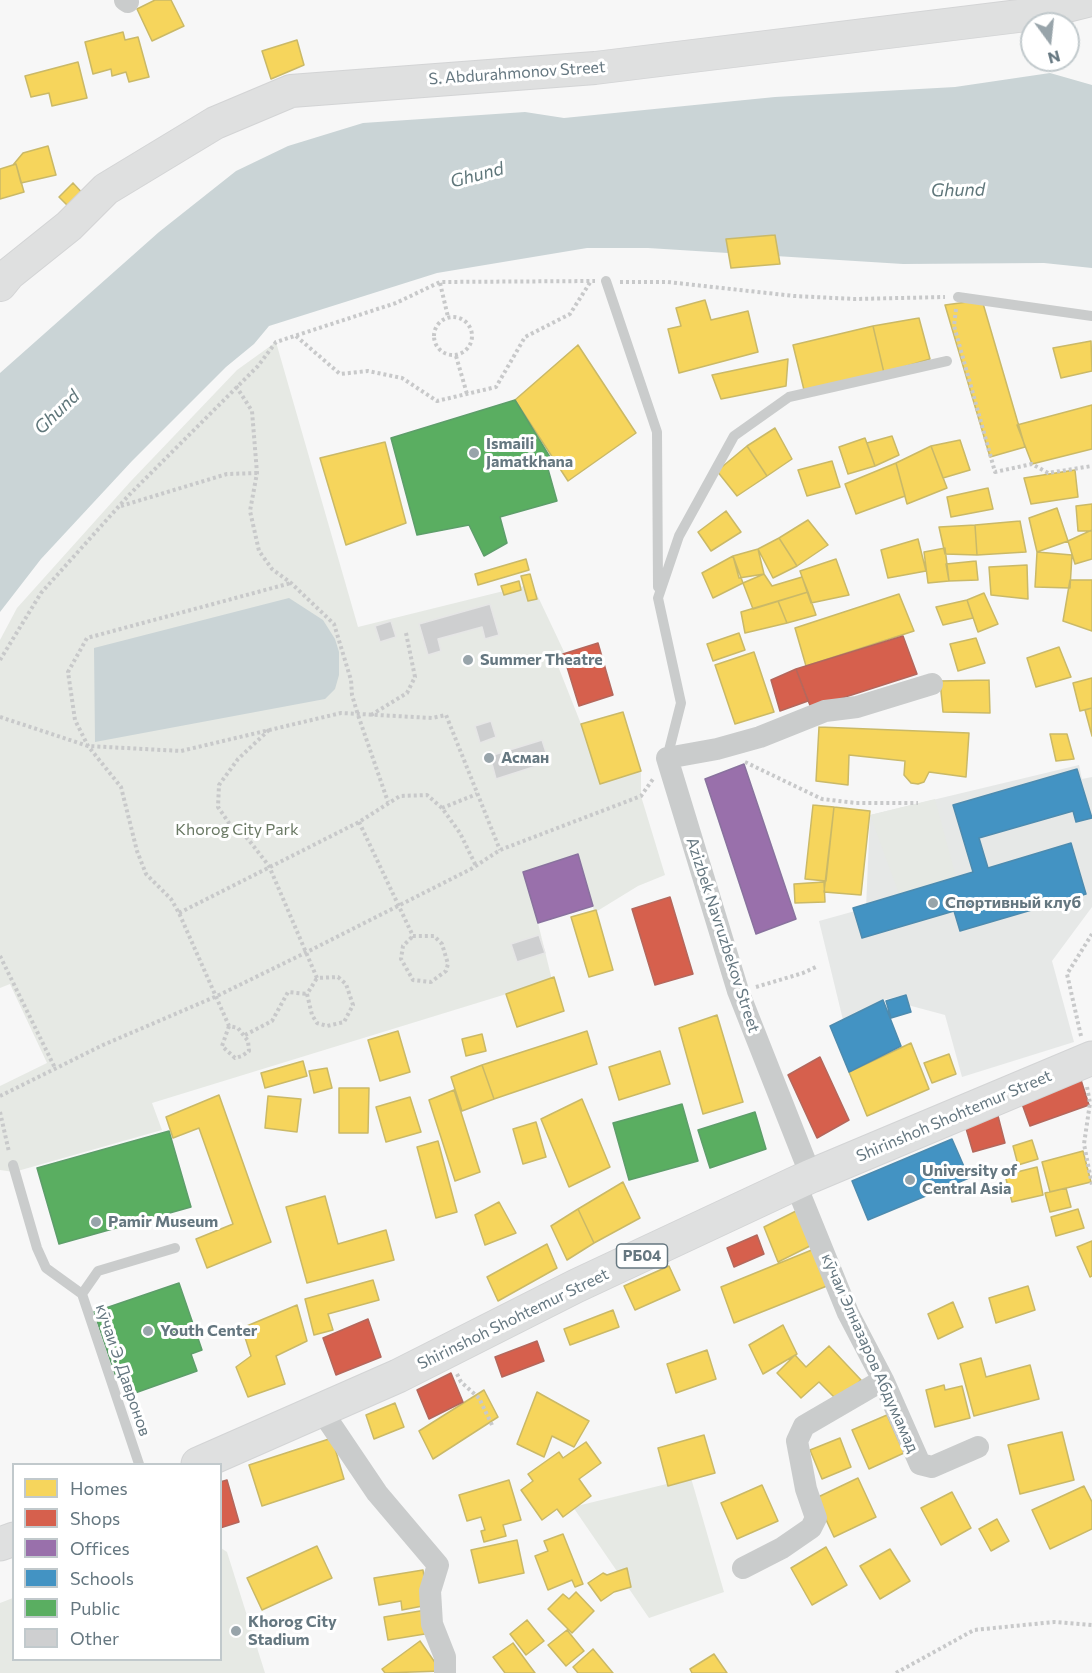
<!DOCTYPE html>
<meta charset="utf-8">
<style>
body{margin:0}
#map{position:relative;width:1092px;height:1673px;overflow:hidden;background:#f7f7f7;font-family:Commissioner,sans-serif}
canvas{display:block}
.legend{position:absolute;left:12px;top:1463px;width:210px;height:198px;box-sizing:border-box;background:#fff;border:2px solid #c1c9cc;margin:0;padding:8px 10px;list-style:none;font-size:18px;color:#657780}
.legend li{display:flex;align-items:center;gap:12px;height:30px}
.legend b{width:30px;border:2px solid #c1c9cc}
.north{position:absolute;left:1020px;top:12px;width:60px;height:60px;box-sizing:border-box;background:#fff;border:2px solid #c1c9cc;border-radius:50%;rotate:165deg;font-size:16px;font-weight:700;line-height:24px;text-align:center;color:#657780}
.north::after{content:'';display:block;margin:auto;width:21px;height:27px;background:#98a4aa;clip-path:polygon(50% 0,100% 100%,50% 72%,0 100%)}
</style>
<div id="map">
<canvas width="1092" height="1673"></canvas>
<ul class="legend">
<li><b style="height:16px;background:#f6d55c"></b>Homes</li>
<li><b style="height:16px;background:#d6604d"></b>Shops</li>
<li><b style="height:16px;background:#9970ab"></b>Offices</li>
<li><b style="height:16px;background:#4393c3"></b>Schools</li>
<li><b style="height:16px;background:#5aae61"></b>Public</li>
<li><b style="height:16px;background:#cecfd0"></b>Other</li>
</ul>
<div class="north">N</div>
</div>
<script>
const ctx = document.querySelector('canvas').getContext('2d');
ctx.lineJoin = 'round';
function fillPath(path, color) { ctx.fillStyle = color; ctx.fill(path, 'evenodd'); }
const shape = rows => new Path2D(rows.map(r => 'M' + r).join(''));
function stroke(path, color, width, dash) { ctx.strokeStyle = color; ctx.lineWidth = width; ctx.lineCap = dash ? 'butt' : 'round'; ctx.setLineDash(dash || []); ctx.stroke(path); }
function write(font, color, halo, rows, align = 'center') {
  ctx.font = font + ' Commissioner,sans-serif'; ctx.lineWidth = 6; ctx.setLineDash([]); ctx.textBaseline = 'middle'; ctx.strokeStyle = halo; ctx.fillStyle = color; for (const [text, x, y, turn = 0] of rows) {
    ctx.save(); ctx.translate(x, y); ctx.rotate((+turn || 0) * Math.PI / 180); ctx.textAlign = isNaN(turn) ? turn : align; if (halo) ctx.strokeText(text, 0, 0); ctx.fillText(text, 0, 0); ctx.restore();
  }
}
fillPath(shape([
 [1079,765,1082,779,1092,777,1092,907,1052,961,1074,1042,962,1077,945,1015,904,1004,905,995,883,1000,843,1020,819,921,866,908,870,815]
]), '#e6e8e7');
fillPath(shape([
 [276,342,358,627,532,584,567,658,556,661,581,724,600,784,641,771,641,796,665,875,638,886,594,913,593,906,538,923,552,980,152,1103,162,1130,14,1172,0,1170,0,1086,47,1063,10,984,0,988,0,640,17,608,131,481,237,370],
 [935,799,956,877,899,894,870,815],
 [691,1478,724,1592,649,1618,573,1507],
 [221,1548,227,1552,265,1673,0,1673,0,1603,13,1598,14,1660,220,1660]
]), '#e6e9e4');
fillPath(shape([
 [1050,73,1092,85,1092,268,1044,263,903,264,648,248,587,248,437,273,269,326,254,344,226,367,132,461,41,559,0,612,0,373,159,232,236,171,288,146,363,123,525,112,564,118,775,97,955,87],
 [289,598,323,620,335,639,339,652,339,675,335,689,325,699,95,742,94,648]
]), '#cad4d6');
const homes = shape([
 [155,0,171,0,184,26,152,41,137,9,155,0],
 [123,32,125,40,138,37,149,77,129,82,126,72,112,76,111,69,93,74,85,42,123,32],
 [297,40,304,65,271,79,262,51,297,40],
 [78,62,87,98,52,106,49,93,31,97,25,76,78,62],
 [48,146,56,175,21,183,16,164,13,165,23,153,48,146],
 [16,164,24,192,0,199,0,169,16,164],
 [73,183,86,197,72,210,59,197,73,183],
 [775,235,780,264,731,268,726,239,775,235],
 [705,300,711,320,748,311,758,352,679,373,668,329,681,326,676,308,705,300],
 [982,300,1025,447,990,457,945,305,982,300],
 [919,318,930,359,884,373,873,326,919,318],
 [873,326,884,373,804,390,793,345,873,326],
 [1091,341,1092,371,1061,378,1053,348,1091,341],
 [578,345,636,433,568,481,515,400,578,345],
 [788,359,786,386,721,399,712,375,788,359],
 [1092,405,1092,449,1032,464,1017,425,1092,405],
 [775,428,792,459,767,476,747,446,775,428],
 [892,436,899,455,875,466,867,443,892,436],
 [865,438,875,466,848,474,839,447,865,438],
 [960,440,970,470,943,478,931,446,960,440],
 [385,442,406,523,346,545,320,458,385,442],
 [747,446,767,476,737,496,717,471,747,446],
 [931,446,947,488,907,504,896,463,931,446],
 [832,461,840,487,807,496,798,470,832,461],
 [896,463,905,496,856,514,845,484,896,463],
 [1075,470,1078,497,1031,504,1024,478,1075,470],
 [988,488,993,509,951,517,947,497,988,488],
 [1092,504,1092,531,1078,531,1076,506,1092,504],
 [1057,508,1068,541,1037,552,1029,518,1057,508],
 [726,511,741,532,711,551,698,532,726,511],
 [808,520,828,545,797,566,779,538,808,520],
 [1020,521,1026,552,977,555,975,525,1020,521],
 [975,525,977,555,945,554,939,527,975,525],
 [1092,530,1092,559,1075,564,1068,541,1092,530],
 [779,538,797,566,773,578,758,549,779,538],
 [918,539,926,571,888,578,881,550,918,539],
 [945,548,949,581,928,583,924,552,945,548],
 [758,549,764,574,739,578,733,556,758,549],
 [1037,552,1072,555,1070,588,1035,587,1037,552],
 [733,556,743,583,713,598,702,573,733,556],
 [526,559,529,570,478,585,475,574,526,559],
 [836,559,849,595,811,603,800,571,836,559],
 [976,561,978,580,949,581,946,564,976,561],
 [1027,565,1028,599,991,595,989,567,1027,565],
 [530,574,537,599,528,601,521,576,530,574],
 [764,574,772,586,802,577,808,592,753,609,743,583,764,574],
 [1070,580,1092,580,1092,631,1063,621,1070,580],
 [519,581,521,590,504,595,501,586,519,581],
 [808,592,816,615,787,623,778,601,808,592],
 [984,593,998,624,978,632,967,600,984,593],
 [899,594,914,631,806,666,795,628,899,594],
 [967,600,973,618,943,625,936,607,967,600],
 [778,601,787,623,745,633,741,612,778,601],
 [739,633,745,650,713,661,707,644,739,633],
 [976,638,985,663,958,671,950,644,976,638],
 [1059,647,1071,677,1036,687,1027,658,1059,647],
 [754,652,774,712,735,724,715,665,754,652],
 [1092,678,1092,708,1080,711,1073,683,1092,678],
 [989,680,990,713,943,712,940,681,989,680],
 [1092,708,1092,736,1085,710,1092,708],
 [623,712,641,771,600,784,581,724,623,712],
 [819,727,969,733,966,777,929,772,924,782,918,784,911,783,904,775,905,761,849,755,848,785,816,781,819,727],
 [1050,734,1067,734,1074,759,1056,761,1050,734],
 [813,805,834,807,826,881,805,879,813,805],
 [834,807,870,811,861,895,824,892,834,807],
 [824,882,825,902,795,903,794,884,824,882],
 [596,910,613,970,589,977,571,917,596,910],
 [554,977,564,1011,517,1027,506,994,554,977],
 [717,1015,743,1102,703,1114,679,1028,717,1015],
 [398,1031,410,1072,380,1081,368,1040,398,1031],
 [587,1031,597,1064,494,1099,482,1065,587,1031],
 [482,1034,486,1051,466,1056,462,1039,482,1034],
 [911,1043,929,1089,867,1116,849,1072,911,1043],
 [660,1051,670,1084,619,1100,609,1067,660,1051],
 [949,1054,956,1074,932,1083,924,1063,949,1054],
 [303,1061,307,1076,265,1088,261,1073,303,1061],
 [482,1065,494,1099,462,1111,451,1077,482,1065],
 [327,1068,332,1088,314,1093,309,1071,327,1068],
 [339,1088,369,1088,368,1133,339,1133,339,1088],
 [454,1090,480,1172,455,1181,429,1100,454,1090],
 [219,1095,271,1242,207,1268,196,1239,233,1224,199,1128,173,1138,166,1117,219,1095],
 [268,1096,301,1099,297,1132,265,1128,268,1096],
 [410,1097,421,1132,386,1142,376,1107,410,1097],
 [582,1099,610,1167,569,1187,541,1119,582,1099],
 [536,1122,546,1157,523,1164,513,1129,536,1122],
 [1032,1140,1038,1159,1018,1165,1013,1146,1032,1140],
 [438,1141,457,1212,436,1218,417,1147,438,1141],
 [1083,1151,1091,1182,1050,1192,1042,1162,1083,1151],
 [1037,1167,1043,1195,1012,1202,1005,1175,1037,1167],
 [623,1182,640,1218,594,1243,578,1209,623,1182],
 [1066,1188,1071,1207,1050,1212,1045,1193,1066,1188],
 [325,1196,338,1244,386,1230,394,1260,307,1283,286,1207,325,1196],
 [499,1202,516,1233,485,1245,475,1215,499,1202],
 [578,1209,594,1243,567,1260,551,1226,578,1209],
 [1078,1209,1084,1228,1056,1236,1051,1217,1078,1209],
 [798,1210,812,1245,778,1262,764,1227,798,1210],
 [1092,1241,1092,1276,1090,1277,1077,1247,1092,1241],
 [547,1244,557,1268,498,1301,487,1277,547,1244],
 [819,1247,832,1284,734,1323,721,1287,819,1247],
 [669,1266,680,1290,635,1310,624,1286,669,1266],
 [373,1280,379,1300,328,1314,333,1330,314,1335,305,1299,373,1280],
 [1028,1286,1035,1310,996,1323,989,1298,1028,1286],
 [953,1302,963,1327,938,1339,928,1314,953,1302],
 [297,1305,307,1341,276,1356,285,1384,248,1397,236,1367,251,1356,242,1328,297,1305],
 [613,1310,619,1327,570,1345,564,1329,613,1310],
 [783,1325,797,1354,763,1374,749,1345,783,1325],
 [829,1346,861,1380,839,1402,819,1382,801,1398,777,1373,795,1355,806,1367,829,1346],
 [707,1350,716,1379,676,1393,667,1364,707,1350],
 [981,1358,986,1377,1030,1365,1039,1399,974,1416,960,1364,981,1358],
 [944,1385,945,1390,962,1386,970,1418,935,1427,926,1390,944,1385],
 [484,1390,498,1417,433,1459,419,1431,484,1390],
 [537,1392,589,1421,574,1447,552,1436,544,1457,517,1444,537,1392],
 [395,1403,404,1427,374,1439,366,1415,395,1403],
 [887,1415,904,1453,869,1469,852,1430,887,1415],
 [1062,1432,1074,1480,1020,1494,1008,1445,1062,1432],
 [704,1435,715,1473,668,1486,658,1448,704,1435],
 [332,1438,344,1479,262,1506,249,1465,332,1438],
 [840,1438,851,1467,822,1479,810,1450,840,1438],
 [586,1442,601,1463,579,1479,591,1496,563,1517,557,1509,542,1520,521,1490,533,1481,528,1474,559,1452,563,1458,586,1442],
 [858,1478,876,1517,834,1537,816,1498,858,1478],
 [509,1480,521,1520,503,1525,506,1536,484,1542,481,1531,485,1530,481,1517,467,1521,459,1495,509,1480],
 [762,1485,778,1521,737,1539,721,1503,762,1485],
 [1084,1486,1092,1502,1092,1529,1050,1549,1032,1510,1084,1486],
 [952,1492,971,1528,941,1545,921,1508,952,1492],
 [997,1519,1009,1541,991,1551,979,1529,997,1519],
 [563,1534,583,1584,575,1587,572,1580,548,1590,535,1556,548,1551,544,1541,563,1534],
 [517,1540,524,1573,479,1583,471,1550,517,1540],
 [317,1546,332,1578,262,1610,247,1578,317,1546],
 [826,1547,847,1585,812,1605,791,1568,826,1547],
 [890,1549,910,1581,880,1599,860,1566,890,1549],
 [627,1568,631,1587,614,1592,601,1601,588,1583,603,1573,607,1575,627,1568],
 [423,1570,428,1605,402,1610,401,1601,379,1605,374,1578,423,1570],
 [576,1592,594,1611,572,1633,548,1609,563,1594,569,1599,576,1592],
 [426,1610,431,1633,388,1640,384,1617,426,1610],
 [527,1620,544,1641,526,1655,510,1634,527,1620],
 [567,1630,584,1651,566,1666,548,1645,567,1630],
 [420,1641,441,1671,385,1673,382,1669,420,1641],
 [513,1643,535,1673,505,1673,493,1657,513,1643],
 [593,1649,613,1673,578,1673,573,1667,593,1649],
 [714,1654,727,1673,692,1673,690,1669,714,1654]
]);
fillPath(homes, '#f6d55c');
stroke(homes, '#cab967', 1.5);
const shops = shape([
 [903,636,917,674,811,708,796,669,903,636],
 [598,643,613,695,579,706,563,654,598,643],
 [796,669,808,701,780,711,771,680,796,669],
 [670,897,693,974,655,985,632,909,670,897],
 [820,1057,849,1120,817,1138,788,1075,820,1057],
 [1081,1080,1089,1105,1030,1126,1021,1101,1081,1080],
 [998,1116,1005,1143,973,1152,965,1125,998,1116],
 [757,1235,764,1254,734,1267,727,1248,757,1235],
 [368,1319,381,1357,336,1375,323,1338,368,1319],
 [537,1341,544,1361,502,1377,495,1357,537,1341],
 [451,1373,463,1402,429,1419,417,1390,451,1373],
 [227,1480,239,1522,220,1528,220,1482,227,1480]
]);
fillPath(shops, '#d6604d');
stroke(shops, '#b4675c', 1.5);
const offices = shape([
 [744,764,796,919,756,934,705,779,744,764],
 [578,854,593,906,538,923,523,872,578,854]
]);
fillPath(offices, '#9970ab');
stroke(offices, '#89729e', 1.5);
const schools = shape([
 [1077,769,1092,818,1076,822,1073,811,979,838,988,868,1071,843,1086,894,960,931,954,911,862,938,853,908,973,872,953,805,1077,769],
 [906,995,911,1012,891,1018,886,1001,906,995],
 [883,1000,901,1046,849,1072,830,1026,883,1000],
 [952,1139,969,1178,868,1220,852,1181,952,1139]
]);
fillPath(schools, '#4393c3');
stroke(schools, '#4d8baf', 1.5);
const public = shape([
 [515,400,553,462,548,469,557,501,500,517,507,543,484,556,469,525,417,535,391,438,515,400],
 [682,1104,698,1161,629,1180,613,1123,682,1104],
 [755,1112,766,1149,710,1168,698,1130,755,1112],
 [169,1131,191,1207,59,1244,37,1168,169,1131],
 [179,1283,202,1350,191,1354,197,1371,135,1393,129,1375,117,1380,94,1312,179,1283]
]);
fillPath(public, '#5aae61');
stroke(public, '#5d9e6a', 1.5);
const building = shape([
 [490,604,499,635,485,639,482,627,438,639,441,651,428,655,419,624,490,604],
 [391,621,396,637,380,642,375,626,391,621],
 [491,721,496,737,480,743,475,726,491,721],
 [542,740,549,762,496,779,490,756,542,740],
 [539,935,545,953,517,962,511,944,539,935]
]);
fillPath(building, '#cecfd0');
stroke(building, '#e6e6e6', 1.5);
const secondary = shape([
 [0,285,9,274,69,226,106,189,215,123,291,91,595,68,1035,14,1091,0]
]);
const primary = shape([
 [198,1464,398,1376,576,1286,811,1176,1092,1058],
 [0,1544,14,1539]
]);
stroke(secondary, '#d3d4d5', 34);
stroke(primary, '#d3d4d5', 35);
stroke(shape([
 [620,282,668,282,794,296,855,299,945,297],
 [440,283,448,317],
 [956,309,954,326,995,472,1032,464,1048,473,1092,466],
 '434 336a19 19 0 1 1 38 0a19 19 0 1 1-38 0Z',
 [296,336,340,374,368,371,402,378,437,401,496,387,525,337,570,314,591,281],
 [456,356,467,394],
 [236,386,252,411,257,473,250,511,259,551,272,569,291,583,334,624,351,680,352,695,358,715,388,802],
 [121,506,227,474,257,473],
 [0,660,41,593,129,495,258,366,276,342,396,303,440,282,595,281],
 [371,715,407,693,415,677,406,633],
 [0,717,88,746,181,751,341,713,432,718,446,715,500,850],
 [269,730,238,759,219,785,218,807,229,823,248,839,269,866,317,978,338,977,346,984,353,1005,344,1022,327,1026,317,1023,312,1015,307,994,317,978],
 [745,762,822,799,856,803,918,803],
 [442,808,477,794],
 [359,822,413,936,434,936,442,944,448,964,446,971,431,982,413,980,401,959,403,946,413,936],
 [179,913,359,822,400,796,427,795,442,808,460,833,476,866],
 [0,956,55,1068],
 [756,987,803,973,818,966],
 [229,1026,222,1046,235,1058,242,1056,249,1051,248,1041,238,1028,229,1026,179,913,171,899,146,874,137,851,121,787,88,746,75,720,68,672,87,638,291,583],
 [245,1035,272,1021,288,992,307,994],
 [1081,1036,1067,974,1092,934],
 [1087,1087,1090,1103,1084,1144,1092,1185],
 [0,1096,103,1045,217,996,307,952,471,869,500,850,641,796,653,779],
 [0,1112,9,1152],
 [457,1374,461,1382,479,1398,492,1425],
 [896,1673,974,1630,1054,1622,1092,1625]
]), '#c8c9ca', 4, [3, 3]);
stroke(shape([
 [606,281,657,432,658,587],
 [958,297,1092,316],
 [667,758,681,703,658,598,679,536,734,436,789,397,947,361],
 [13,1165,37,1248,46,1268,82,1294,139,1464],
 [82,1294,98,1271,175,1248]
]), '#cacccc', 10);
stroke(shape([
 [125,0,128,2],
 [811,1176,738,991,667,758,717,749,760,737,825,711,857,707,932,684],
 [796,1185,848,1313,883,1380,920,1464,932,1467,978,1447],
 [321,1410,377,1493,438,1565,430,1591,432,1624,445,1657,445,1673],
 [743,1568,782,1548,811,1528,816,1518,806,1489,797,1441,804,1426,883,1380]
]), '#cacccc', 22);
stroke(secondary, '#dfe0e0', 32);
stroke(primary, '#dfe0e0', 33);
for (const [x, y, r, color] of [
 [474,453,6,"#98a4aa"],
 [468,660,6,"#98a4aa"],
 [489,758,6,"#98a4aa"],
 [933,903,6,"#98a4aa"],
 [910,1180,6,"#98a4aa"],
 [96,1222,6,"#98a4aa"],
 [148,1331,6,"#98a4aa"],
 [236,1631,6,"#98a4aa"]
]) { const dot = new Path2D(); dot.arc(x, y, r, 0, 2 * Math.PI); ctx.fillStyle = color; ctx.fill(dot); stroke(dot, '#fff', 2); }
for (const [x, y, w] of [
 [642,1256,51]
]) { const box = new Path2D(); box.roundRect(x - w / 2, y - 12, w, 24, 4.5); ctx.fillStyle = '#fff'; ctx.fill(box); stroke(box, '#657780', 1.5); }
write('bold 15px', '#657780', null, [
 ["РБ04",642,1256]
]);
write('16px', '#657780', '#fff', [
 ["S. Abdurahmonov Street",517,73,-4],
 ["Azizbek Navruzbekov Street",723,935,72],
 ["Shirinshoh Shohtemur Street",954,1116,-23],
 ["Shirinshoh Shohtemur Street",513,1319,-26],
 ["кӯчаи Элназаров Абдумамад",870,1353,66],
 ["кӯчаи Э. Давронов",123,1370,71]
]);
write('bold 16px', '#657780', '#fff', [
 ["Ismaili",486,444],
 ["Jamatkhana",486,462],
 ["Summer Theatre",480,660],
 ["Асман",501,758],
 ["Спортивный клуб",945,903],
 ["University of",922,1171],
 ["Central Asia",922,1189],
 ["Pamir Museum",108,1222],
 ["Youth Center",160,1331],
 ["Khorog City",248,1622],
 ["Stadium",248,1640]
], 'left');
write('16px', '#697863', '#fff', [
 ["Khorog City Park",237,830]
]);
write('italic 18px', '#5f767a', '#fff', [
 ["Ghund",477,175,-15],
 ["Ghund",958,190,-1],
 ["Ghund",57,412,-44]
]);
</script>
